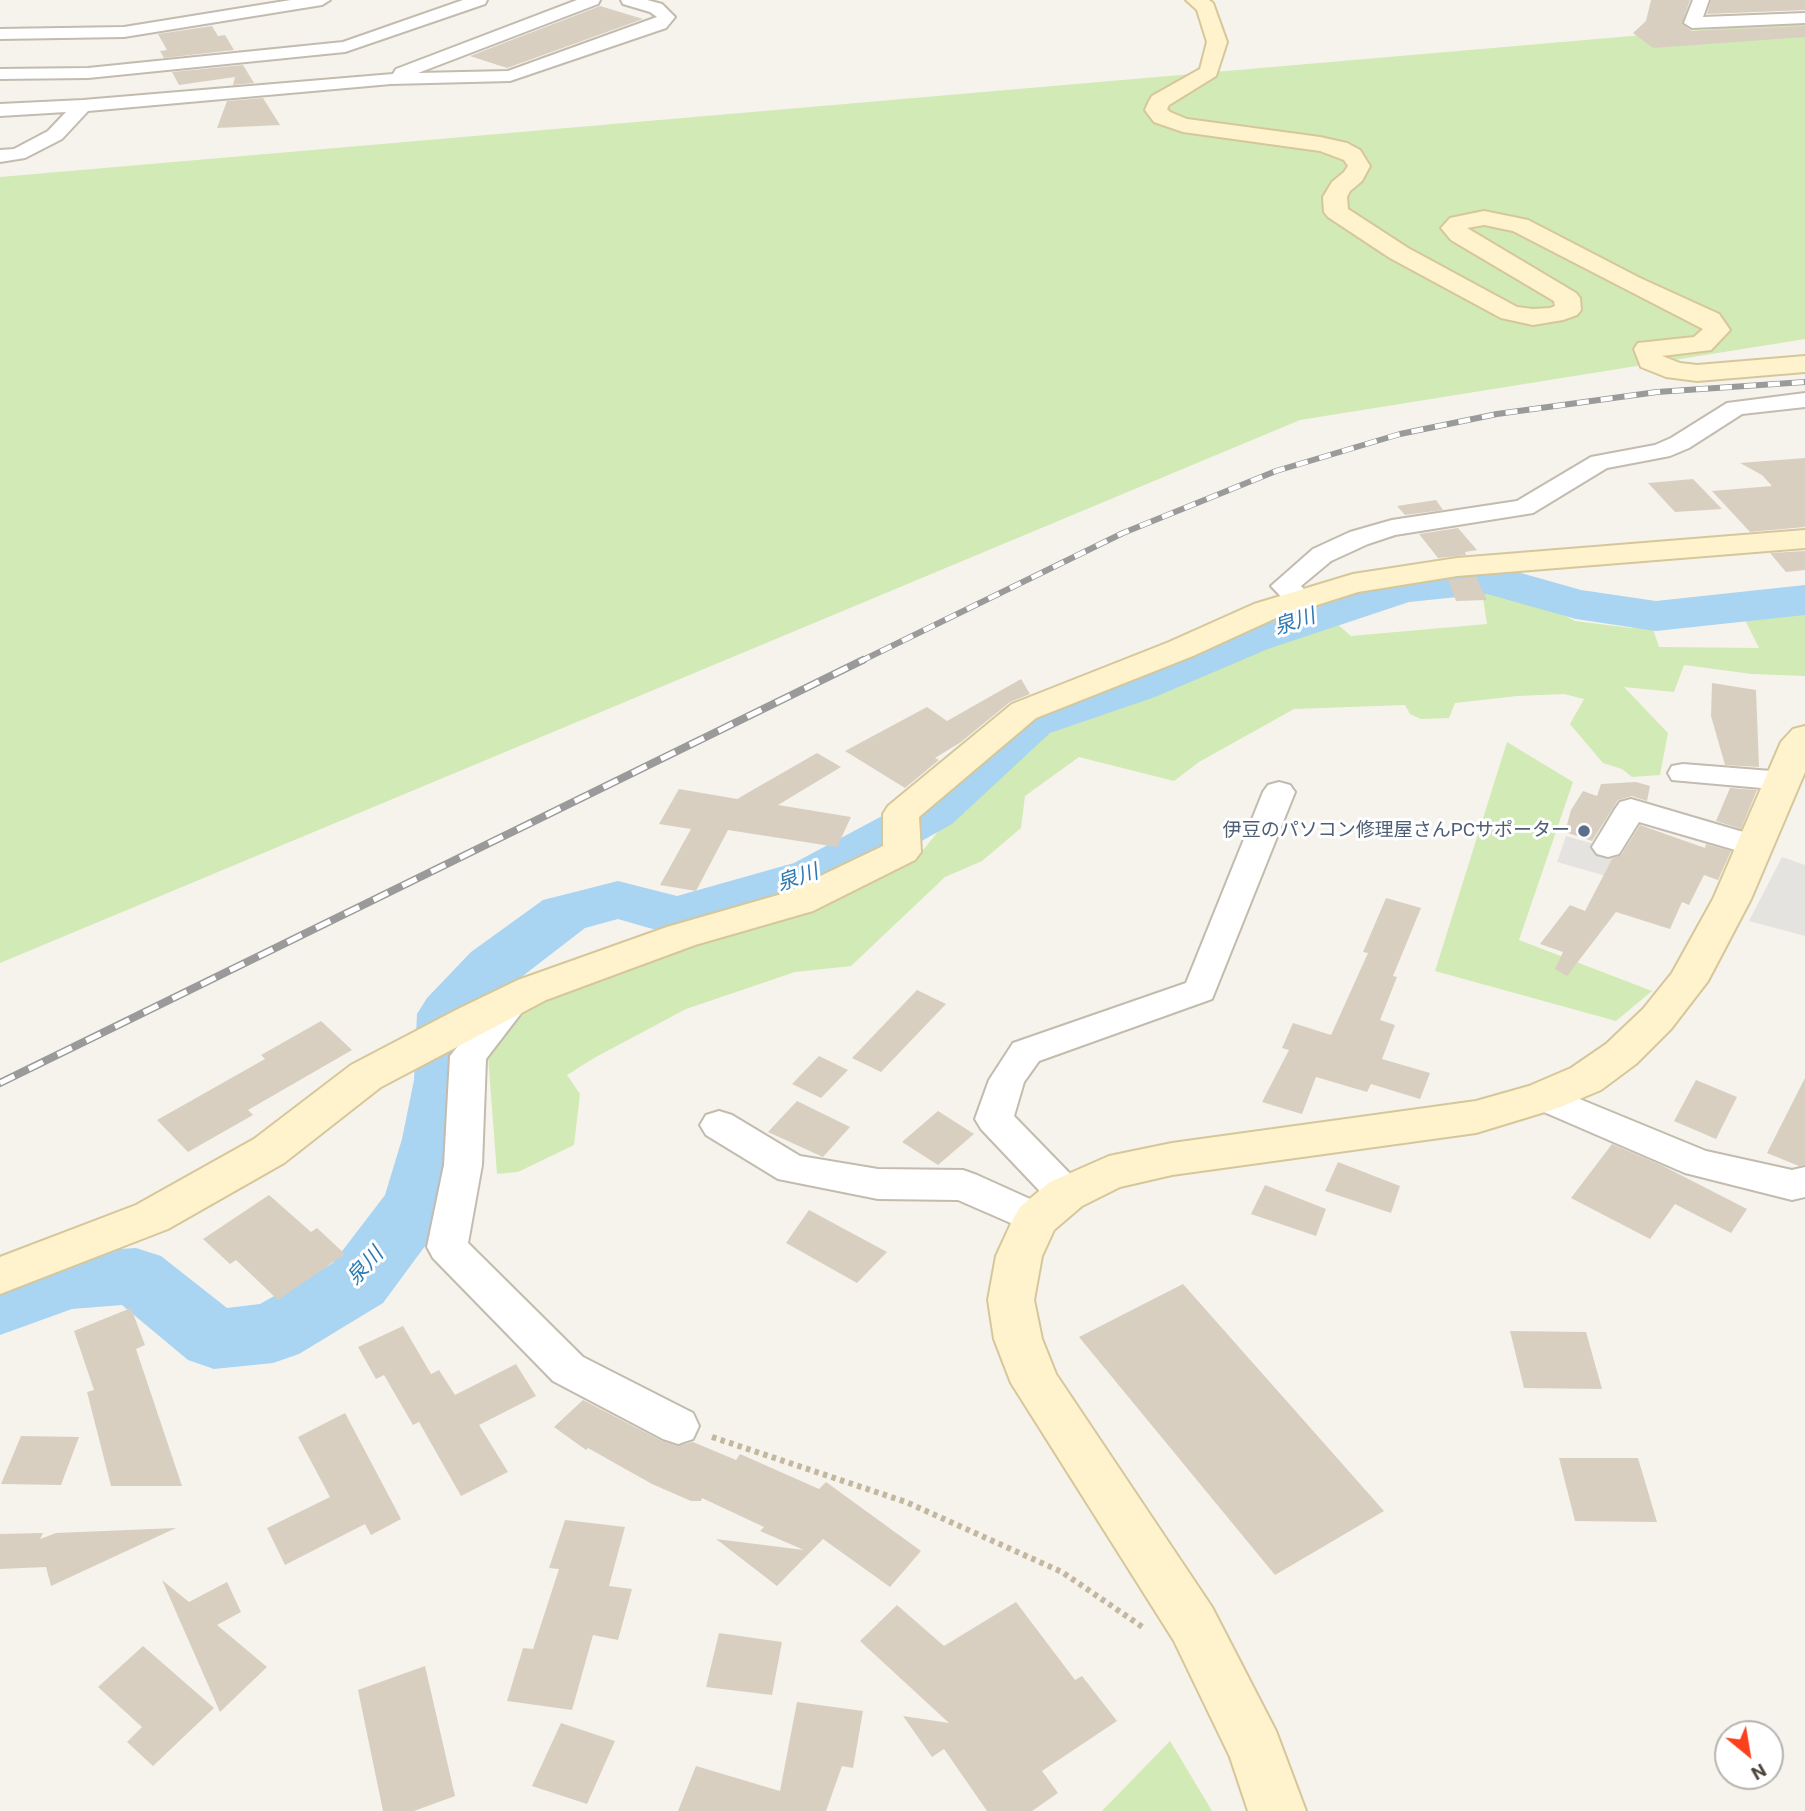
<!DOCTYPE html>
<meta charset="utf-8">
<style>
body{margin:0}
#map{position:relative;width:1805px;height:1811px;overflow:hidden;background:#f6f3ec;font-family:Roboto,sans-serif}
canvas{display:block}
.north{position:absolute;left:1714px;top:1720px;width:70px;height:70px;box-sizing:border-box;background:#fff;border:2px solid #b7b4b0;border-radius:50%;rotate:150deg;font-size:19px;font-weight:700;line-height:28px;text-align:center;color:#4b4439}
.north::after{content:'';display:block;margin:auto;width:24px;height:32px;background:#fc3f1d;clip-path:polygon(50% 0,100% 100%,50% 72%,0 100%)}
</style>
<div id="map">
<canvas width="1805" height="1811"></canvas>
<div class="north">N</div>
</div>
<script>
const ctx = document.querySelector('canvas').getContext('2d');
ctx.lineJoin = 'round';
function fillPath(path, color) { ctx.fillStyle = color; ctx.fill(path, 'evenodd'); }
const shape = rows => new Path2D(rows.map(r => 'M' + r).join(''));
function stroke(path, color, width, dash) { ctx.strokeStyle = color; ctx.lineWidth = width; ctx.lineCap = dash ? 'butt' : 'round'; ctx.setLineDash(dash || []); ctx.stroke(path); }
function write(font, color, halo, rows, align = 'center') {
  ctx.font = font + ' Roboto,"Noto Sans JP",sans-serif'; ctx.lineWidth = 6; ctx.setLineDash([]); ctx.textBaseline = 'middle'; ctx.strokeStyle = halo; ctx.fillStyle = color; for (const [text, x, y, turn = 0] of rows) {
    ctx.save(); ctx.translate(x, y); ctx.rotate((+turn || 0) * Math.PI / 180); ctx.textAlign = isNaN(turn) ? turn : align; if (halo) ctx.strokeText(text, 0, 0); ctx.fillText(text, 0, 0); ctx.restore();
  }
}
fillPath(shape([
 [1805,21,1805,339,1300,420,0,963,0,177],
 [1482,591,1530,598,1575,621,1631,628,1652,626,1659,647,1759,648,1742,614,1805,608,1805,676,1752,674,1684,665,1674,692,1624,687,1668,733,1660,775,1632,777,1622,769,1603,763,1570,724,1584,699,1564,694,1517,696,1455,703,1449,718,1421,719,1410,714,1405,705,1294,709,1199,762,1174,781,1079,757,1025,796,1021,828,982,861,945,877,851,966,795,972,686,1009,594,1058,567,1075,580,1094,574,1145,518,1172,497,1174,488,1056,502,1027,549,994,897,865,924,849,978,782,1037,728,1330,618,1351,636,1487,624],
 [1507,742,1573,782,1519,940,1652,991,1616,1021,1435,971],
 [1170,1741,1212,1811,1102,1811]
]), '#d2eab5');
fillPath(shape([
 [1566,836,1619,851,1606,876,1557,862],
 [1782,857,1805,865,1805,936,1749,921]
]), '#e5e3e0');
fillPath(shape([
 [1489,564,1581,590,1656,601,1805,585,1805,615,1656,631,1576,619,1487,594,1409,602,1268,649,1155,697,1050,733,952,824,836,889,677,936,618,919,585,928,515,982,480,1020,480,1080,470,1139,452,1204,442,1223,383,1303,299,1354,273,1363,214,1369,188,1360,122,1305,72,1309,0,1335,0,1276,68,1252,136,1248,161,1256,227,1308,260,1304,333,1263,385,1195,402,1139,414,1080,417,1014,427,998,471,952,543,900,618,881,677,896,794,863,912,800,1012,711,1119,675,1232,627,1386,578,1489,564]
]), '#a9d4f2');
fillPath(shape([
 [1651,0,1690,0,1682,24,1692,31,1805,26,1805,37,1653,48,1633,33,1646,21],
 [1711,0,1805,0,1805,10,1707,14],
 [600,6,643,19,507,68,470,56],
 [212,26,218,36,225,35,234,50,164,58,160,51,167,50,158,34],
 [243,65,254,83,233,85,235,77,179,85,172,72],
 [263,98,280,125,217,128,227,101],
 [1805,458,1805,527,1750,532,1712,491,1772,486,1762,475,1740,463],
 [1693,479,1722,509,1675,512,1648,483],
 [1436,500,1443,510,1405,515,1397,506],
 [1458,528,1477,550,1465,552,1466,555,1438,558,1419,534],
 [1805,551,1805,570,1786,572,1770,553],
 [1476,577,1487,600,1456,601,1448,580],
 [1021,679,1030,694,1010,702,961,742,935,758,939,760,905,788,845,751,927,707,947,721],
 [1712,683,1756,690,1759,767,1725,765,1711,716],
 [817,753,841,767,778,805,851,817,837,847,728,830,696,891,660,885,691,829,659,824,679,789,737,799],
 [1636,782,1650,786,1647,801,1632,796,1618,800,1592,841,1565,832,1571,810,1583,791,1597,796,1601,784],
 [1730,788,1757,790,1741,829,1716,821],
 [1640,825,1705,848,1706,844,1731,851,1718,880,1704,875,1689,905,1682,902,1670,929,1616,912,1567,976,1555,969,1563,952,1540,944,1570,905,1585,911,1612,859,1621,855],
 [1386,898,1421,908,1393,976,1397,977,1380,1020,1395,1025,1382,1059,1430,1073,1420,1099,1371,1084,1367,1092,1316,1077,1302,1114,1262,1102,1289,1050,1282,1048,1293,1023,1331,1035,1368,953,1363,952],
 [917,990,946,1004,881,1072,852,1058],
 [321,1021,352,1050,248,1110,253,1115,188,1152,157,1120,265,1059,261,1055],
 [819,1056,848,1070,821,1098,792,1084],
 [1805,1078,1805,1165,1799,1166,1767,1153],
 [1696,1080,1737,1097,1716,1139,1674,1121],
 [797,1101,850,1127,823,1157,768,1132],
 [938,1111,974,1134,938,1165,902,1142],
 [1612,1144,1661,1165,1747,1209,1731,1233,1675,1204,1650,1239,1571,1198],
 [1338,1162,1400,1186,1391,1213,1325,1191],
 [1265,1185,1326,1209,1316,1236,1251,1214],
 [269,1195,311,1232,317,1228,345,1254,278,1300,236,1260,230,1264,203,1239],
 [809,1210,887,1252,857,1283,786,1243],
 [1183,1284,1384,1511,1275,1575,1079,1337],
 [131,1308,145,1345,136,1349,182,1486,111,1486,87,1392,94,1390,74,1331],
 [403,1326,431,1374,439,1370,455,1395,516,1364,536,1396,479,1425,508,1472,461,1496,419,1422,413,1425,384,1375,376,1379,358,1347],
 [1510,1331,1586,1332,1602,1389,1524,1388],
 [583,1400,662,1441,677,1446,693,1442,736,1460,740,1454,819,1489,826,1482,921,1551,890,1587,823,1539,777,1586,716,1539,804,1550,760,1531,764,1527,702,1498,701,1501,691,1501,652,1484,588,1448,586,1450,554,1427],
 [345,1413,401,1519,371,1535,365,1524,285,1565,267,1528,330,1497,298,1437],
 [21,1436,79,1437,61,1485,1,1484],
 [1559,1458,1638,1458,1657,1522,1575,1521],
 [565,1520,625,1527,609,1586,632,1589,618,1640,593,1635,572,1710,507,1701,523,1648,533,1649,559,1569,549,1568],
 [176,1528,51,1586,46,1567,0,1569,0,1534,43,1533,40,1539,56,1533],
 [162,1580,189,1602,227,1582,241,1612,217,1625,267,1667,220,1712],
 [1016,1602,1075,1680,1082,1676,1117,1721,1042,1771,1058,1793,1032,1811,987,1811,944,1749,932,1757,903,1716,949,1723,860,1641,897,1605,944,1646],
 [719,1633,782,1642,772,1695,706,1687],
 [143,1646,214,1708,153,1766,127,1742,142,1727,98,1687],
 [425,1666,455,1796,414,1811,383,1811,358,1690],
 [797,1702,863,1711,853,1768,842,1766,826,1811,678,1811,696,1766,780,1791],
 [561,1723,615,1741,587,1804,532,1786]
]), '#d8cfc1');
const street = shape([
 [291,0,330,0,322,5,124,37,0,39,0,29,124,27,291,0],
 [463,0,487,0,485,4,345,52,88,78,0,79,0,69,88,68,343,42,463,0],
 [577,0,600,0,598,4,418,73,508,71,657,17,650,12,623,4,621,0,647,0,662,4,675,17,666,28,510,81,391,84,88,111,62,139,25,158,0,162,0,150,14,149,48,131,66,112,0,116,0,104,83,100,393,74,396,69,577,0],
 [1693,0,1709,0,1703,17,1805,13,1805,23,1692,28,1684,23,1693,0],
 [1805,393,1805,407,1742,414,1689,448,1670,456,1607,468,1533,513,1395,535,1368,544,1331,561,1301,586,1314,600,1310,606,1300,608,1290,606,1271,586,1313,549,1350,532,1392,520,1517,501,1591,457,1655,445,1671,438,1727,403,1805,393],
 [1683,764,1784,772,1795,774,1799,781,1795,788,1784,790,1672,780,1668,773,1672,766,1683,764],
 [1279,782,1290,785,1295,792,1212,999,1039,1061,1024,1082,1014,1116,1080,1184,1085,1194,1080,1204,1066,1209,1052,1204,981,1129,975,1119,989,1080,1013,1043,1186,983,1263,792,1268,785,1279,782],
 [1631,799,1767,839,1772,846,1767,853,1756,856,1639,822,1619,854,1608,857,1597,854,1592,847,1615,809,1620,802,1631,799],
 [515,987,527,990,532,999,486,1059,482,1165,468,1243,583,1357,693,1413,699,1426,693,1439,678,1444,663,1439,553,1381,433,1258,427,1247,444,1165,450,1056,503,990,515,987],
 [1543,1084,1706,1151,1792,1170,1805,1167,1805,1197,1792,1200,1685,1173,1530,1106,1525,1097,1530,1088,1543,1084],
 [719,1111,732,1115,800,1156,878,1169,963,1170,977,1175,1050,1208,1056,1219,1050,1230,1036,1234,958,1200,878,1199,778,1179,706,1135,700,1125,706,1115,719,1111]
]);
const secondary = shape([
 [1186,0,1209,0,1213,3,1227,42,1216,76,1169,105,1167,109,1170,112,1187,119,1320,137,1347,143,1360,150,1370,166,1362,181,1350,191,1347,197,1348,209,1408,248,1517,307,1533,309,1550,308,1555,306,1554,301,1451,240,1441,228,1450,218,1484,211,1528,220,1640,278,1719,314,1730,330,1711,350,1662,356,1680,363,1697,365,1805,356,1805,372,1697,381,1666,377,1641,367,1634,349,1638,343,1694,337,1703,329,1513,231,1484,225,1467,228,1576,293,1580,298,1581,310,1577,315,1563,320,1533,325,1501,318,1390,258,1328,217,1324,212,1323,197,1332,182,1344,172,1348,166,1344,160,1320,151,1183,132,1154,122,1145,110,1149,101,1152,96,1200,69,1207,42,1197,10,1186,0],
 [1805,530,1805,548,1457,576,1358,592,1276,618,1193,656,1036,718,919,817,921,852,915,860,813,911,695,945,546,1000,381,1087,284,1163,168,1229,0,1294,0,1257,136,1205,254,1139,351,1065,456,1010,518,980,667,927,785,893,883,846,883,814,888,806,1012,704,1169,642,1254,604,1353,574,1457,558,1805,530],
 [1805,726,1805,772,1751,899,1708,981,1671,1029,1636,1064,1601,1090,1558,1108,1476,1133,1172,1175,1120,1187,1082,1206,1054,1230,1042,1256,1034,1300,1042,1339,1056,1374,1212,1607,1276,1731,1306,1811,1248,1811,1230,1757,1174,1641,1011,1383,994,1339,988,1300,996,1256,1013,1219,1020,1207,1050,1182,1109,1156,1172,1143,1476,1101,1529,1086,1571,1068,1606,1044,1643,1009,1672,973,1713,899,1781,742,1793,729,1805,726]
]);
stroke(street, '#c2bbae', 4);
stroke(secondary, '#d6c79b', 4);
stroke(shape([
 [712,1437,906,1502,1062,1572,1144,1628]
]), '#c4b79f', 6, [4.5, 4.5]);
fillPath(street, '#fff');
fillPath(secondary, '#fff3cd');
const railFar1 = shape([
 [859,662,1123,533,1276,471,1400,434,1497,414,1657,392,1805,382]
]);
const rail = shape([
 [0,1083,863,660]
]);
stroke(railFar1, '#9a9a9a', 6);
stroke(rail, '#9a9a9a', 8);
stroke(railFar1, '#fff', 4.5, [12]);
stroke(rail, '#fff', 5, [16]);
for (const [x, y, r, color] of [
 [1584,831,7,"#5c6f8a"]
]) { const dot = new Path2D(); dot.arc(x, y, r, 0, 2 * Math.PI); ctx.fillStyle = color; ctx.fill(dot); stroke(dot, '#fff', 2.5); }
write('19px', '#4e5e75', '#fff', [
 ["伊豆のパソコン修理屋さんPCサポーター",1570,831]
], 'right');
write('italic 21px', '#2e7ab2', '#fff', [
 ["泉川",1295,623,-18],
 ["泉川",798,879,-19],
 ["泉川",366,1267,-48]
]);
</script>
